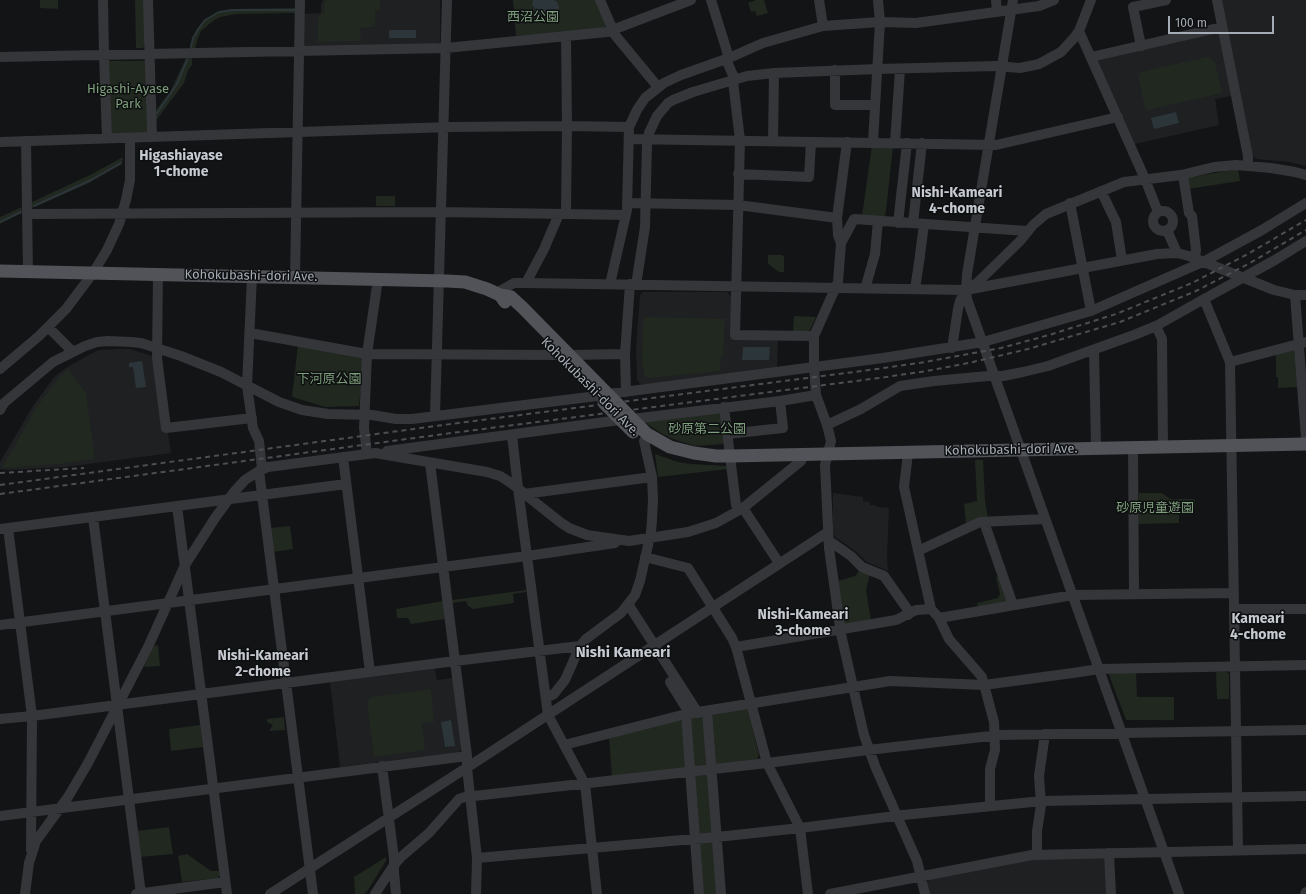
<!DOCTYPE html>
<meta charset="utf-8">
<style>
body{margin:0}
#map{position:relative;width:1306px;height:894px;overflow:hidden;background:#131415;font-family:"Fira Sans",sans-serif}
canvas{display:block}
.scale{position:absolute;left:1168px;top:16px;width:106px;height:18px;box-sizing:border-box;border:2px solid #a5acb5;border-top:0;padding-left:5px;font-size:12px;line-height:14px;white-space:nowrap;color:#a5acb5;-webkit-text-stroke:3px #0e0f10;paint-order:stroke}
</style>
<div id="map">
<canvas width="1306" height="894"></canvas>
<div class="scale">100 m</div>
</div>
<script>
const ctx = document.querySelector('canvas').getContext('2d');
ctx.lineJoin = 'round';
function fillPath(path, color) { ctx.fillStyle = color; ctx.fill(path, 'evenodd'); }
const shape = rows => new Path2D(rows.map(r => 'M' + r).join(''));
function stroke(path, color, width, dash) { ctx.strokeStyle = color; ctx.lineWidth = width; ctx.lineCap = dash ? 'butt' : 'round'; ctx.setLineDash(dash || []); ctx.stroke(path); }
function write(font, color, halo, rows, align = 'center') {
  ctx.font = font + ' "Fira Sans","Noto Sans JP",sans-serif'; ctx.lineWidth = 3; ctx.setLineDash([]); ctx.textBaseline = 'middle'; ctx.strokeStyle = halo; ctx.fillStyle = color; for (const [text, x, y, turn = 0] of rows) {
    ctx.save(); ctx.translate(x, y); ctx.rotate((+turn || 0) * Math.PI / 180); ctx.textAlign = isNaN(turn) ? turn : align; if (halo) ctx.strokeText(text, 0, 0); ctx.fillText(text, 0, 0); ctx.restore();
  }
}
fillPath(shape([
 [323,0,440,0,440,42,435,45,302,46,302,14,321,13,321,4],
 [1221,0,1306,0,1306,166,1289,162,1257,159,1253,156],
 [1219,32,1232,96,1215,99,1219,125,1135,144,1096,61,1097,58],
 [643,292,727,292,733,298,732,339,778,340,777,368,641,385,637,380,636,347,640,295],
 [121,349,130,349,152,356,163,433,168,433,171,453,65,467,10,470,0,469,0,462,33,406,55,376,69,366,98,350],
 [833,493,863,497,863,501,870,502,870,505,876,505,877,507,889,508,887,555,888,571,867,562,854,550,835,537,833,531],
 [435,669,437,680,453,678,461,750,459,752,340,767,330,682],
 [1102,857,1106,861,1108,894,929,894,928,882,929,879,1037,858]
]), '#1f2022');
fillPath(shape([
 [40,0,58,0,58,9,40,8],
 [135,0,145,0,145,45,143,48,136,48],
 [326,0,380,0,380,10,375,11,375,27,360,28,361,41,318,42,318,17,324,12,324,3],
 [513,0,595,0,606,25,604,29,516,36],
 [756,0,764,0,768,13,757,16,755,11,751,12,748,3],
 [296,8,296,13,236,14,220,17,213,21,201,31,198,38,195,49,190,49,193,37,198,28,206,19,216,13,231,9],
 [1207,57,1215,62,1222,93,1148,110,1145,108,1138,76,1141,72],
 [186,58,192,58,192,65,188,70,184,83,155,122,154,113,171,90],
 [109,61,145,61,147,133,111,134],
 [872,145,893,147,885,219,862,216],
 [123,157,122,164,89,183,32,208,32,202,90,175],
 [1238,169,1240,181,1188,189,1186,178],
 [376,196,395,196,395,206,376,206],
 [22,207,21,213,0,224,0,217],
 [768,255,782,255,784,257,784,272,779,272,768,264],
 [794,316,816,317,810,330,808,331,793,331],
 [646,317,725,319,723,356,721,357,720,371,650,378,644,376,642,361,643,321],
 [298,345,364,357,359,406,325,407,292,397],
 [1294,348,1298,387,1278,388,1278,377,1276,377,1276,353],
 [68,369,86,393,95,459,59,464,2,468,36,408,60,376],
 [721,411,725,444,695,446,673,439,661,433,644,422],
 [655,454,678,462,691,464,727,466,728,469,658,477],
 [975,460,983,460,985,500,988,518,967,524,966,523,964,504,977,501],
 [1139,493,1162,493,1170,499,1193,499,1195,500,1195,507,1179,507,1179,523,1138,524],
 [290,526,293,549,273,552,270,528],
 [860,570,870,574,866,590,871,620,846,624,843,622,838,581,855,576],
 [1000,576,1009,602,978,608,977,603,998,598,1000,594,996,577],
 [526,590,526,592,513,594,514,603,473,609,468,606,466,601,452,603,452,600],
 [443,601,445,619,411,624,408,618,397,618,396,609],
 [158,645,160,666,146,667,144,666,154,646],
 [1136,671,1137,697,1174,697,1174,720,1126,720,1109,675,1110,672],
 [1216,672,1227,672,1229,674,1229,699,1217,699],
 [431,689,434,722,422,723,425,750,374,757,367,702,372,697],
 [745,708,748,710,759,755,757,759,717,764,714,761,711,717,713,714],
 [702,715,705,718,706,765,694,767,690,717],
 [284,717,285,730,269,731,273,725,267,722,267,719],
 [679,720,683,722,686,766,683,769,612,777,609,737],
 [200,725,203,747,171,751,169,729],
 [707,773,709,775,713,830,711,833,699,834,695,774],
 [169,827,173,854,140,857,137,831],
 [712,840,718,894,701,894,699,841],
 [187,854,211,871,219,871,220,875,218,878,182,882,178,856],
 [386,857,386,861,368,890,364,894,355,894,354,877]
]), '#202820');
fillPath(shape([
 [533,0,553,0,557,2,559,6,559,14,556,18,554,20,550,21,545,20,545,17,537,16,536,15,535,8,532,5],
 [389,30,416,30,416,38,389,38],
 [1176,112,1179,123,1154,129,1151,118],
 [743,347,770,347,769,360,742,360],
 [142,361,146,387,136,388,133,367,129,367,129,363],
 [451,720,455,746,445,747,441,722]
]), '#2c353a');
stroke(shape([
 [191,47,193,38,199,28,205,20,219,12,233,10,295,10],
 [157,113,177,84,187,60],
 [34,206,89,181,121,163],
 [0,222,21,212]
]), '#2c353a', 2);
stroke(shape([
 [103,0,104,55,107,138],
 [148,0,152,137],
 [600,0,615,35,658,87],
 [711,0,729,58],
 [819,0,823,26],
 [996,0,997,12],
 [1013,0,967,274,966,290,967,299,1179,894],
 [1217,0,1248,156,1248,165],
 [1079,31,1145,179,1158,212],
 [1141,46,1133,7,1166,0],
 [0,57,446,48,607,32,691,0],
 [1091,57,1222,27],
 [726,59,735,80],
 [835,70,835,105,875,105],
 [733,81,740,140,735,335,814,336],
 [629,139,996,145,1118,117],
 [26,141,28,272],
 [773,141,774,73],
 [0,142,449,127,567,126,629,127],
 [847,142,837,218,838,235,841,243,838,282,814,336,814,367,816,395,827,425,831,441,825,465,829,548,841,634,864,735,875,766,917,861,925,894],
 [873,142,880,22,878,0],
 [895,143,900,69],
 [738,174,809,177,811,142],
 [1183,175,1189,213,1192,216,1196,250,1195,258],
 [1101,191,1116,222,1122,260],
 [627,203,738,205,837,218],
 [1070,203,1091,311],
 '1153 221a10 10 0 1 1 20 0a10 10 0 1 1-20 0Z',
 [28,214,441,212,626,215],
 [566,214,567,126,566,36],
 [898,223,907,143],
 [913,223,922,143],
 [1167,230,1177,253],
 [841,243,854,219,1027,231],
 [920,255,924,224],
 [158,274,157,358,166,428,252,418],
 [252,276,247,386,253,428,259,441,262,469],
 [295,277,300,0],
 [526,283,544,249,559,214],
 [610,284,627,210,629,127,637,110,645,98,664,83,681,75,729,58,763,43,823,26,880,22,916,23,1039,6,1054,0],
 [636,285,645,227,647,144,649,133,657,116,668,103,673,100,693,92,747,76,774,73,878,69,996,66,1020,68,1039,64,1061,52,1074,38,1079,31,1091,0],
 [865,289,875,254,878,221],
 [915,289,920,256],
 [496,293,514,283,526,283,966,290,977,283,1021,240,1033,225,1046,214,1124,182,1181,175,1214,167,1236,165,1271,168,1295,172,1306,175],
 [1295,295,1306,438],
 [1204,299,1230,362,1238,850],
 [1156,326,1162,339,1163,447],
 [49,328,73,352],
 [250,333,367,354,559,355],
 [952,348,958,309,960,301,966,290,1157,254,1177,253,1189,256,1274,290,1295,295,1306,295],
 [1094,350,1096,448],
 [570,355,625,354],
 [1230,362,1306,342],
 [0,369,39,336,66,309,93,273,107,250,119,224,126,200,130,180,130,138],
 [626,392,625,354,630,284],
 [608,394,883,358,983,342,1091,311,1205,261,1262,230,1306,203],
 [724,407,736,505,739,510],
 [0,410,4,403,53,362,85,346,97,342,108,341,131,342,141,343,181,356,221,372,279,402,302,410,328,414,372,415,396,419,412,419,597,396],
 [435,416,447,0],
 [632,419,780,401,816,395],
 [827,425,861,409,900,386,934,381,988,376,1003,376,1023,372,1048,366,1134,335,1156,326,1204,299,1275,260,1306,241],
 [727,434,783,428,780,401],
 [512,435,518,488,548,715,585,784,597,894],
 [1133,448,1134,594],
 [387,451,620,420],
 [908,453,904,487,931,609,939,618,949,639,982,677,994,722,995,750,990,769,990,805],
 [367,454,364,428,367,354,378,279],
 [343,457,370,672],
 [430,463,467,756,467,768,477,858,476,894],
 [259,471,313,894],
 [524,494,652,477],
 [177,506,227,894],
 [743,508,779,563],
 [93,517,141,894],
 [984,522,1013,605],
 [8,528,32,716,31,850],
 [0,529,346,484],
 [828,540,851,556,862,567,884,576,908,610,908,615],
 [918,551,980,522,1045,519],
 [645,557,688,568,732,638,736,647,767,763,800,828,808,894],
 [628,604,698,713],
 [1234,609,1306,609],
 [939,618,1073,595,1234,593],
 [0,625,527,556,615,543],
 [736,647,896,620,916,610,931,609],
 [670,682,690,714],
 [546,698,554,694,565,680,580,646,586,639,621,613,635,595,640,581,651,532,652,520,653,499,652,477,644,441],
 [707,711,721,894],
 [686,714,699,894],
 [0,719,32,716,455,661,580,646],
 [564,745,686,714,890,681,984,685,1073,673,1099,669,1306,665],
 [382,766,394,858,394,872,396,894],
 [0,816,467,756],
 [1109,853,1111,894],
 [1037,854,1037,831,1041,805,1039,776,1045,734],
 [477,858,717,837,800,828,903,815,1042,801,1306,796],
 [25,894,29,863,36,841,68,797,88,763,148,647,185,565,215,518,234,492,245,480,259,471,268,467,375,453,487,472,500,476,511,483,560,522,569,528,587,535,629,541,688,532,716,523,743,508,801,461,804,454],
 [136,894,225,882],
 [270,894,474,763,828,532],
 [375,894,394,865,401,857,429,833,459,799,465,797,767,763,868,750,999,735,1306,730],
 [830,894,1032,855,1306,849],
 [1305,894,1306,892]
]), '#35363a', 10);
stroke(shape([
 [0,271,447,281,465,282,487,289,500,295,505,302],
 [500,295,511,297,522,307,647,434,670,447,694,453,716,456,730,456,1306,444],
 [604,403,633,432]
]), '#515359', 13);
stroke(shape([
 [0,473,84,468],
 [0,485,443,425,877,369,925,362,1001,348,1049,335,1116,314,1192,283,1246,255,1306,220],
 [0,494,444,434,879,378,927,371,973,362,1028,349,1120,322,1196,291,1250,263,1306,230]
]), '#4c4e53', 2, [5, 4]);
write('13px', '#7e9f7d', '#0e0f10', [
 ["西沼公園",533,17],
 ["Higashi-Ayase",128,89],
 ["Park",128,104],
 ["下河原公園",329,379],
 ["砂原第二公園",707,429],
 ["砂原児童遊園",1155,508]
]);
write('13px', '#a5acb5', '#0e0f10', [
 ["Kohokubashi-dori Ave.",251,276,1],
 ["Kohokubashi-dori Ave.",590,387,45],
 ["Kohokubashi-dori Ave.",1011,450,-1]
]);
write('bold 14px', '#c6cad1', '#0e0f10', [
 ["Higashiayase",181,156],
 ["1-chome",181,172],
 ["Nishi-Kameari",957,193],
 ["4-chome",957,209],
 ["Nishi-Kameari",803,615],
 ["3-chome",803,631],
 ["Kameari",1258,619],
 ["4-chome",1258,635],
 ["Nishi-Kameari",263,656],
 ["2-chome",263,672]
]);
write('bold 15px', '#c6cad1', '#0e0f10', [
 ["Nishi Kameari",623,653]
]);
</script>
